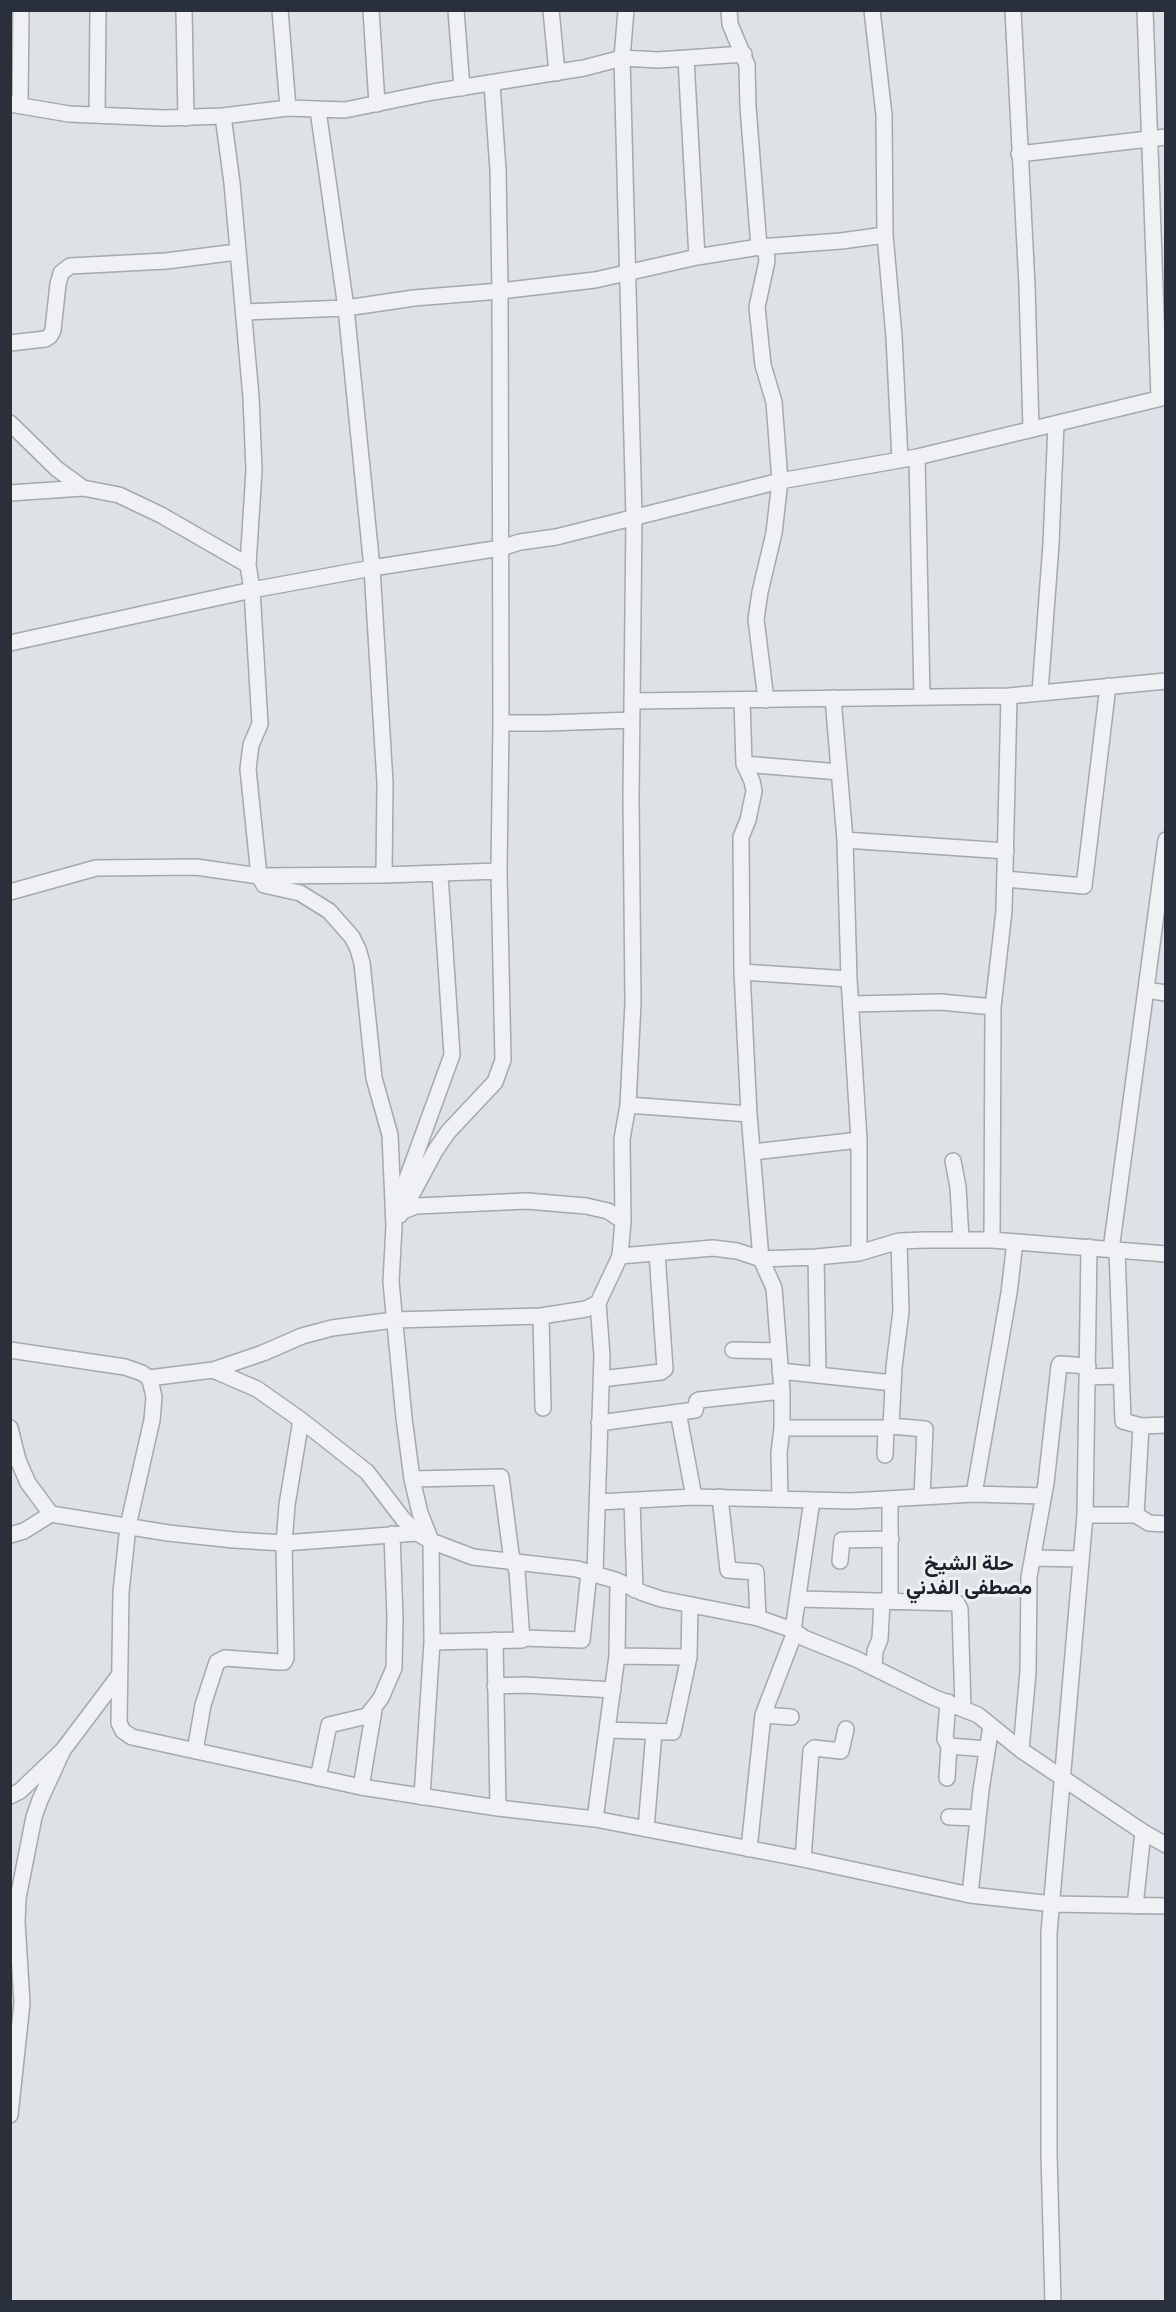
<!DOCTYPE html>
<meta charset="utf-8">
<style>
body{margin:0}
#map{position:relative;width:1176px;height:2312px;overflow:hidden;background:#dee1e6;font-family:"Titillium Web",sans-serif}
canvas{display:block}
.frame{position:absolute;inset:0;border:12px solid #292f3b;pointer-events:none}
</style>
<div id="map">
<canvas width="1176" height="2312"></canvas>
<div class="frame"></div>
</div>
<script>
const ctx = document.querySelector('canvas').getContext('2d');
ctx.lineJoin = 'round';
const shape = rows => new Path2D(rows.map(r => 'M' + r).join(''));
function stroke(path, color, width, dash) { ctx.strokeStyle = color; ctx.lineWidth = width; ctx.lineCap = dash ? 'butt' : 'round'; ctx.setLineDash(dash || []); ctx.stroke(path); }
function write(font, color, halo, rows, align = 'center') {
  ctx.font = font + ' "Titillium Web",Vazirmatn,sans-serif'; ctx.lineWidth = 6; ctx.setLineDash([]); ctx.textBaseline = 'middle'; ctx.strokeStyle = halo; ctx.fillStyle = color; for (const [text, x, y, turn = 0] of rows) {
    ctx.save(); ctx.translate(x, y); ctx.rotate((+turn || 0) * Math.PI / 180); ctx.textAlign = isNaN(turn) ? turn : align; if (halo) ctx.strokeText(text, 0, 0); ctx.fillText(text, 0, 0); ctx.restore();
  }
}
const minor = shape([
 [184,10,186,118],
 [280,10,288,108],
 [371,10,377,104],
 [456,10,462,88],
 [551,10,557,73],
 [872,10,884,115,885,235,894,337,900,460],
 [1013,10,1027,286,1031,429],
 [1145,10,1159,398],
 [686,59,697,257],
 [10,104,69,114,164,118,223,116,288,108,345,110,433,92,584,68,622,58,658,60,744,54],
 [20,105,21,10],
 [318,110,346,308,372,568,385,783,384,875],
 [97,115,98,10],
 [223,116,232,183,251,397,254,470,248,565,252,590,260,724,251,745,248,769,259,876,264,885,300,893,329,911,352,937,358,949,362,963,374,1078,390,1135,394,1226,391,1282,404,1418,412,1479,420,1513,431,1541,432,1642,422,1797],
 [1019,154,1166,137],
 [759,247,766,252,767,261,757,307,763,365,774,402,780,481,774,533,760,592,756,619,766,700],
 [759,247,841,241,885,235],
 [244,312,346,308,414,298,500,291,595,280,697,257,759,247,748,107,747,65,730,24,729,10],
 [10,343,45,339,50,336,53,330,58,284,61,273,70,266,166,261,237,252],
 [10,423,57,469,83,488,119,495,161,515,248,565],
 [917,457,922,697],
 [10,493,83,488],
 [10,643,252,590,372,568,501,548,520,542,556,537,780,481,917,457,1166,397],
 [1040,692,1051,544,1056,424],
 [833,698,845,840,849,979,859,1140,859,1253],
 [742,700,744,764,752,781,754,791,748,820,741,837,742,972,749,1114,761,1259,774,1288,782,1391,782,1428,779,1453,780,1499],
 [632,701,1009,696,1166,681],
 [501,723,547,723,632,720],
 [744,764,839,772],
 [845,840,1006,851],
 [1005,879,1084,886,1108,686],
 [10,892,96,868,196,867,259,876,384,875,499,871],
 [742,972,849,979],
 [1146,990,1166,993],
 [851,1004,941,1002,993,1007],
 [628,1105,749,1114],
 [753,1152,859,1140],
 [953,1161,958,1187,961,1240],
 [402,1203,405,1184,452,1055,440,874],
 [401,1212,402,1205,412,1194,435,1151,448,1132,495,1082,503,1060,499,871,501,723,500,291,498,170,492,84],
 [400,1215,401,1212,416,1206,527,1201,586,1206,608,1211,623,1221],
 [992,1240,993,1007,1004,911,1009,696],
 [1111,1250,1166,840],
 [1117,1250,1123,1421,1141,1426,1166,1425],
 [620,1256,713,1248,737,1251,761,1259,816,1257,859,1253,899,1241,925,1240,992,1240,1166,1254],
 [816,1257,818,1374],
 [541,1316,543,1408],
 [10,1350,125,1367,142,1373,149,1378,151,1384,154,1397,152,1420,128,1526,121,1592,119,1723,123,1731,132,1737,361,1787,498,1808,595,1819,803,1859,970,1895,1053,1904,1166,1906],
 [733,1350,778,1351],
 [213,1370,257,1389,301,1420,367,1472,403,1519,417,1533,431,1541,473,1557,577,1569,618,1581,643,1593,661,1599,758,1618,793,1630,804,1638,856,1659,933,1697,978,1715,1021,1750,1143,1832,1135,1906],
 [780,1371,893,1383],
 [1088,1377,1120,1376],
 [149,1378,213,1370,263,1353,302,1336,332,1328,394,1320,541,1316,586,1309,598,1303,620,1256,623,1221,622,1139,628,1105,633,1003,631,797,634,517,622,58,626,10],
 [601,1379,661,1372,665,1369,657,1253],
 [678,1412,694,1497],
 [599,1423,695,1410,697,1401,699,1400,782,1391],
 [891,1426,894,1367,901,1311,899,1241],
 [10,1428,18,1460,28,1483,51,1514,168,1533,234,1540,284,1543,417,1533],
 [782,1428,886,1428,891,1426,925,1429,922,1497],
 [885,1455,886,1428],
 [412,1479,501,1477,511,1554,517,1571,522,1640,432,1642],
 [974,1494,1009,1293,1015,1242],
 [720,1497,728,1570,756,1572,758,1618],
 [632,1501,635,1590],
 [598,1502,694,1497,851,1501,974,1494,1043,1496],
 [1085,1515,1136,1515,1141,1426],
 [1136,1515,1149,1523,1166,1524],
 [10,1535,24,1531,51,1514],
 [1033,1558,1081,1559],
 [840,1561,842,1540,891,1539],
 [595,1573,602,1356,598,1303],
 [798,1599,957,1603,960,1609,963,1708],
 [890,1600,890,1499],
 [793,1630,812,1500],
 [523,1638,582,1640,589,1572],
 [495,1640,498,1808],
 [617,1656,689,1657],
 [874,1668,875,1651,880,1639,882,1601],
 [495,1686,524,1685,613,1690],
 [763,1715,791,1717],
 [607,1730,673,1732,689,1657,690,1605],
 [949,1746,987,1749],
 [1021,1750,1028,1672,1029,1577,1046,1483,1059,1366,1060,1364,1088,1366],
 [195,1751,203,1705,217,1662,225,1658,279,1662,284,1662,286,1658,284,1543,287,1505,301,1420],
 [318,1778,329,1725,367,1716,381,1698,394,1668,395,1618,392,1534],
 [947,1778,949,1746,945,1739,948,1702],
 [361,1787,374,1710],
 [10,1796,20,1791,63,1750,118,1677],
 [949,1817,978,1818],
 [595,1819,617,1656,618,1581],
 [646,1829,654,1732],
 [1143,1832,1166,1845],
 [749,1849,763,1715,795,1632],
 [803,1859,811,1751,814,1748,841,1751,846,1729],
 [970,1895,981,1790,991,1726],
 [10,2115,22,2003,17,1922,18,1898,34,1817,40,1800,63,1750],
 [1053,2302,1049,2155,1049,1933,1085,1515,1089,1247]
]);
stroke(minor, '#a4a8af', 18);
stroke(minor, '#f0f1f4', 15);
write('bold 21px', '#1b202b', '#edeff3', [
 ["حلة الشيخ",969,1565],
 ["مصطفى الفدني",969,1589]
]);
</script>
